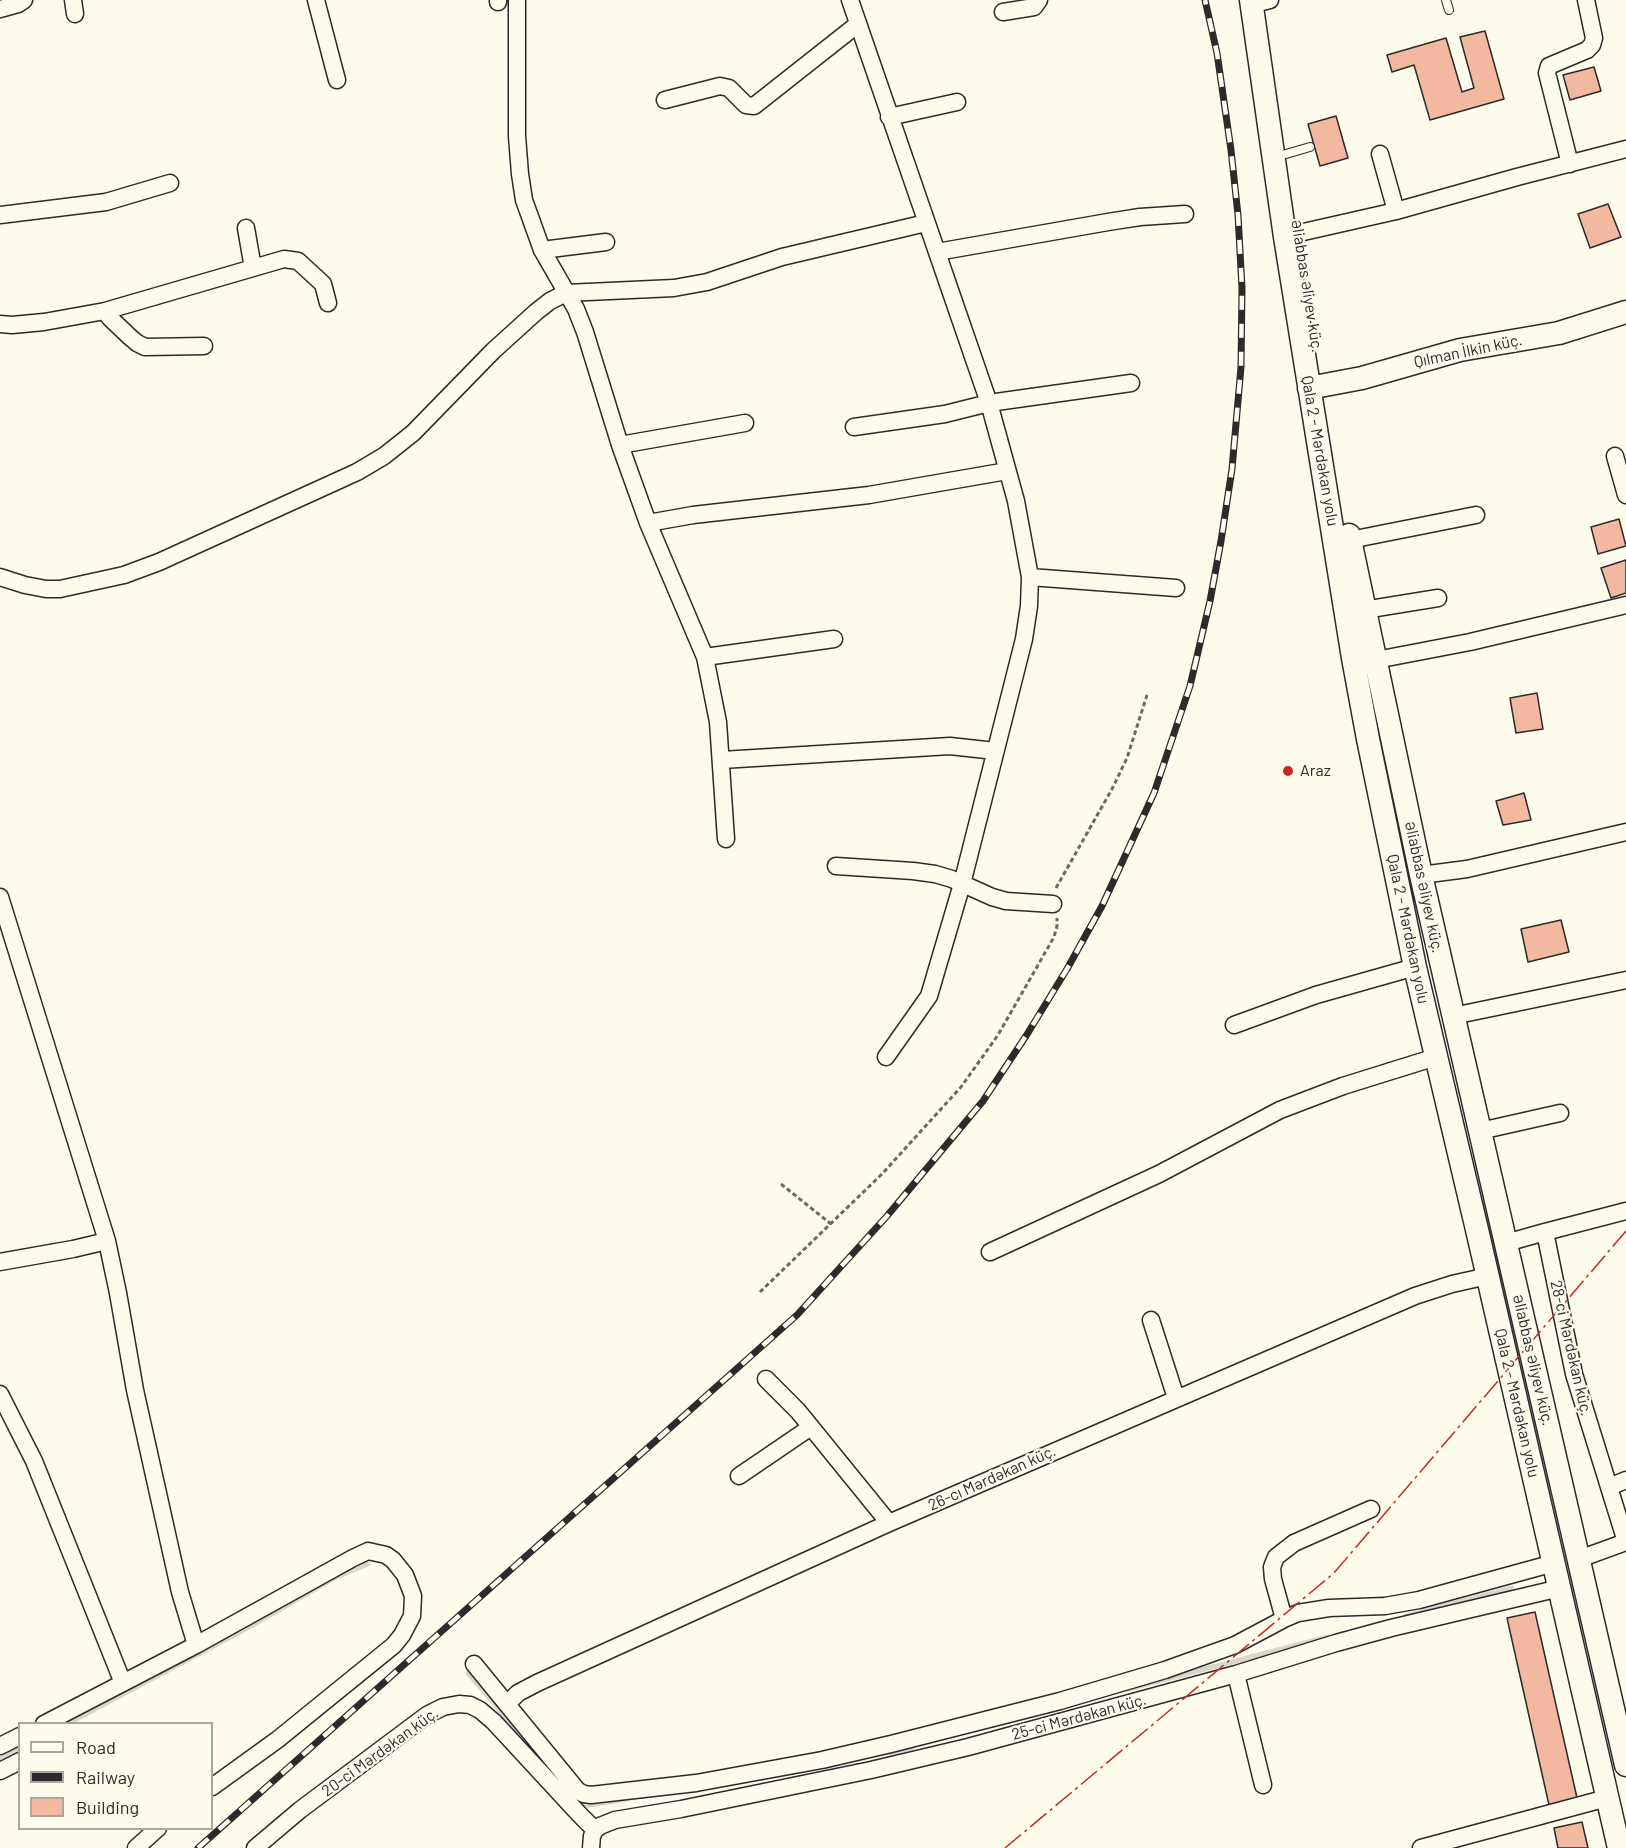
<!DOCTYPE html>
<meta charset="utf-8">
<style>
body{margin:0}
#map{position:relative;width:1626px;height:1848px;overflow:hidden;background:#fdfbea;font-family:Barlow,sans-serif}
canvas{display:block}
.legend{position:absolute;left:18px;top:1722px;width:195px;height:108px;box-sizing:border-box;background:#fdfbea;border:2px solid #a9a89e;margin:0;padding:8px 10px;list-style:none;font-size:18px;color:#2b2b2b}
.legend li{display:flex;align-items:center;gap:12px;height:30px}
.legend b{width:30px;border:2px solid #a9a89e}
</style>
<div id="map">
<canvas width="1626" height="1848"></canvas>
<ul class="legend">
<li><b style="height:8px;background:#fdfbea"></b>Road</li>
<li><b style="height:8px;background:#2b2b2b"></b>Railway</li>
<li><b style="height:16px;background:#f2b8a0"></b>Building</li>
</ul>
</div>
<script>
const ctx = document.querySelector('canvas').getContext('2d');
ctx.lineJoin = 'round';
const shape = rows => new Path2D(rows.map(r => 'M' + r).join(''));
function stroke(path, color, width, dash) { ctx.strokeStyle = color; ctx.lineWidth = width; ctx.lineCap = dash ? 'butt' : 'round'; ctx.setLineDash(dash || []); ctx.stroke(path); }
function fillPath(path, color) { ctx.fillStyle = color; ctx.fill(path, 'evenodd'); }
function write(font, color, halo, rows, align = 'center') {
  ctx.font = font + ' Barlow,sans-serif'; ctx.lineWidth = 4.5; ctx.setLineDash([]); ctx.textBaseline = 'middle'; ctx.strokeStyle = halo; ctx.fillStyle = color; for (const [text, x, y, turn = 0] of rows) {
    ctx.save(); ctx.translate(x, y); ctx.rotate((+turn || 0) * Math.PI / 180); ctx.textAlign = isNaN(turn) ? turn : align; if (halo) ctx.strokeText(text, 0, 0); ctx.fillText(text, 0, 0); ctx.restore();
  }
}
stroke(shape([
 [1406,1616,1512,1588],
 [468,1673,541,1758],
 [1128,1689,1328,1637],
 [67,1724,251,1626,334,1578,368,1564],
 [890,1753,913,1747],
 [0,1759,20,1749],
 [578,1801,581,1805,589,1805,627,1799]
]), '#d8d7c9', 5);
const building = shape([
 [1485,31,1504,99,1430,120,1414,65,1392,72,1387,55,1446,38,1462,92,1474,88,1460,37,1485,31],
 [1594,67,1601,91,1570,100,1563,75,1594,67],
 [1336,116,1348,158,1320,166,1308,124,1336,116],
 [1608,204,1621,237,1590,248,1578,214,1608,204],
 [1619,519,1626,546,1598,554,1591,527,1619,519],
 [1626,560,1626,593,1611,598,1601,568,1626,560],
 [1537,693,1543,729,1516,733,1510,698,1537,693],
 [1524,793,1531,820,1503,825,1496,801,1524,793],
 [1561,920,1569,952,1528,962,1521,929,1561,920],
 [1535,1612,1577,1798,1549,1805,1507,1618,1535,1612],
 [1582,1822,1588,1848,1558,1848,1554,1828,1582,1822]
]);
fillPath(building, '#f2b8a0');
stroke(building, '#2b2b2b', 1.5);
const lane = shape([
 [1446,0,1449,10],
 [1286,154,1310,147]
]);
const street = shape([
 [73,0,75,14],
 [316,0,337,80],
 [498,0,498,2],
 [517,0,517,136,520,174,524,200,542,250,576,309,585,332,620,445,648,523,705,657,718,722,726,839],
 [850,0,989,403,1016,501,1030,577,1029,606,1024,639,962,884,929,996,886,1057],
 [1262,2,1270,0],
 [0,9,18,4,24,0],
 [1003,12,1034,7,1039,0],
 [665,100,720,86,729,88,746,105,754,106,858,24],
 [889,117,957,102],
 [1380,154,1396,211],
 [1570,164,1547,73,1549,66,1587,50,1592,45,1594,38,1586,0],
 [0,215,106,202,170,183],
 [246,228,253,268],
 [1299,233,1396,211,1517,177,1626,149],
 [542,250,606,242],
 [937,252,1108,222,1140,217,1185,214],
 [105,311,110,318,130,337,137,343,145,347,204,346],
 [0,324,12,325,44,322,105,311,284,259,298,261,323,284,328,303],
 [854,427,945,414,989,403,1131,383],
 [620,445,745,423],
 [1615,456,1626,495],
 [648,523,693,515,869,495,1007,471],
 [1350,540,1476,515],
 [0,577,25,585,46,589,60,589,124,575,159,562,357,472,384,456,413,433,493,351,536,312,550,301,566,293,674,288,707,282,782,257,926,223],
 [1030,577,1176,588],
 [1364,610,1438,598],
 [705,657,834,639],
 [1376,660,1470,642,1626,605],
 [722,760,950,746,995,751],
 [836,866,913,871,935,874,952,879,992,897,1006,901,1053,904],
 [1421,875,1467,869,1626,832],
 [0,897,107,1241,118,1293,135,1390,180,1592,196,1645],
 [1453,1016,1626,980],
 [1234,1025,1316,995,1415,967],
 [1480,1131,1560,1113],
 [1506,1243,1545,1232],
 [990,1252,1159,1174,1280,1110,1343,1086,1436,1057],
 [0,1262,73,1249,107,1241],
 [1151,1320,1176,1398],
 [766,1379,798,1411,889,1523],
 [0,1394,34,1461,123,1683],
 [739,1476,811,1427],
 [1609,1487,1626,1480],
 [1626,1542,1574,1374,1545,1232,1626,1211],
 [1579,1559,1626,1542],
 [1284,1619,1273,1579,1272,1567,1276,1557,1294,1543,1371,1509],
 [474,1664,578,1791,584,1794,591,1795,696,1783,822,1760,891,1744,1060,1701,1165,1670,1235,1645,1284,1619,1298,1613,1329,1608,1385,1606,1419,1600,1554,1563],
 [1236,1674,1263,1785],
 [507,1704,518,1693,537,1683,889,1523,1415,1296,1452,1284,1488,1276],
 [44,1724,196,1645,353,1558,368,1551,386,1555,393,1560,405,1575,413,1596,412,1616,402,1635,394,1645,277,1740,212,1787],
 [0,1746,20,1736],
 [0,1771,20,1761],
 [595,1830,600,1826,615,1820,681,1809,871,1770,968,1747,1236,1674,1336,1643,1391,1628,1560,1588],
 [136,1848,158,1828],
 [255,1848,300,1810,427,1715,443,1707,459,1704,470,1705,480,1710,494,1722,580,1815,595,1830],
 [591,1848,592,1836,595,1830],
 [1421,1848,1607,1798]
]);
const secondary = shape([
 [1251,0,1285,237,1353,658,1368,739,1415,967,1478,1234,1619,1848],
 [1309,388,1362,378,1460,350,1559,333,1626,312],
 [1349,535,1421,875,1626,1765]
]);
stroke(lane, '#2b2b2b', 10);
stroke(street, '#2b2b2b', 19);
stroke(secondary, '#2b2b2b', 25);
stroke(shape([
 [1056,888,1112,789,1127,758,1147,695],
 [781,1184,831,1224],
 [760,1292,882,1174,961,1087,998,1035,1054,937,1057,926,1057,918]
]), '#6a6964', 3, [4.5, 3]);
stroke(lane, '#fdfbea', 8);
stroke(street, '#fdfbea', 16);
stroke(secondary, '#fdfbea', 22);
const rail = shape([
 [198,1848,797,1315,887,1216,983,1101,1026,1036,1067,969,1102,906,1154,793,1190,686,1210,601,1221,541,1232,469,1241,367,1242,288,1238,215,1231,150,1217,53,1205,0]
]);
stroke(rail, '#2b2b2b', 7);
stroke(rail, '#fdfbea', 4.5, [14]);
stroke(shape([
 [1005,1848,1334,1573,1626,1231]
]), '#c62828', 1.5, [21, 4.5, 3, 4.5]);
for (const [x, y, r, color] of [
 [1288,771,6,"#c62828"]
]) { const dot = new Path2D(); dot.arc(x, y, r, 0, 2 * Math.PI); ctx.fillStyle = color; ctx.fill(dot); stroke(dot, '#fdfbea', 2); }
write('16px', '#2b2b2b', '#fdfbea', [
 ["Əliabbas Əliyev küç.",1307,286,81],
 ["Qılman İlkin küç.",1468,351,-12],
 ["Qala 2 - Mərdəkan yolu",1320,451,80],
 ["Əliabbas Əliyev küç.",1424,887,78],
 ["Qala 2 - Mərdəkan yolu",1408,929,78],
 ["28-ci Mərdəkan küç.",1571,1348,77],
 ["Əliabbas Əliyev küç.",1533,1360,77],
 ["Qala 2 - Mərdəkan yolu",1517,1403,77],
 ["26-cı Mərdəkan küç.",992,1478,-24],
 ["25-ci Mərdəkan küç.",1079,1717,-15],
 ["20-ci Mərdəkan küç.",380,1752,-36]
]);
write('16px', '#2b2b2b', '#fdfbea', [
 ["Araz",1300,771]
], 'left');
</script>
